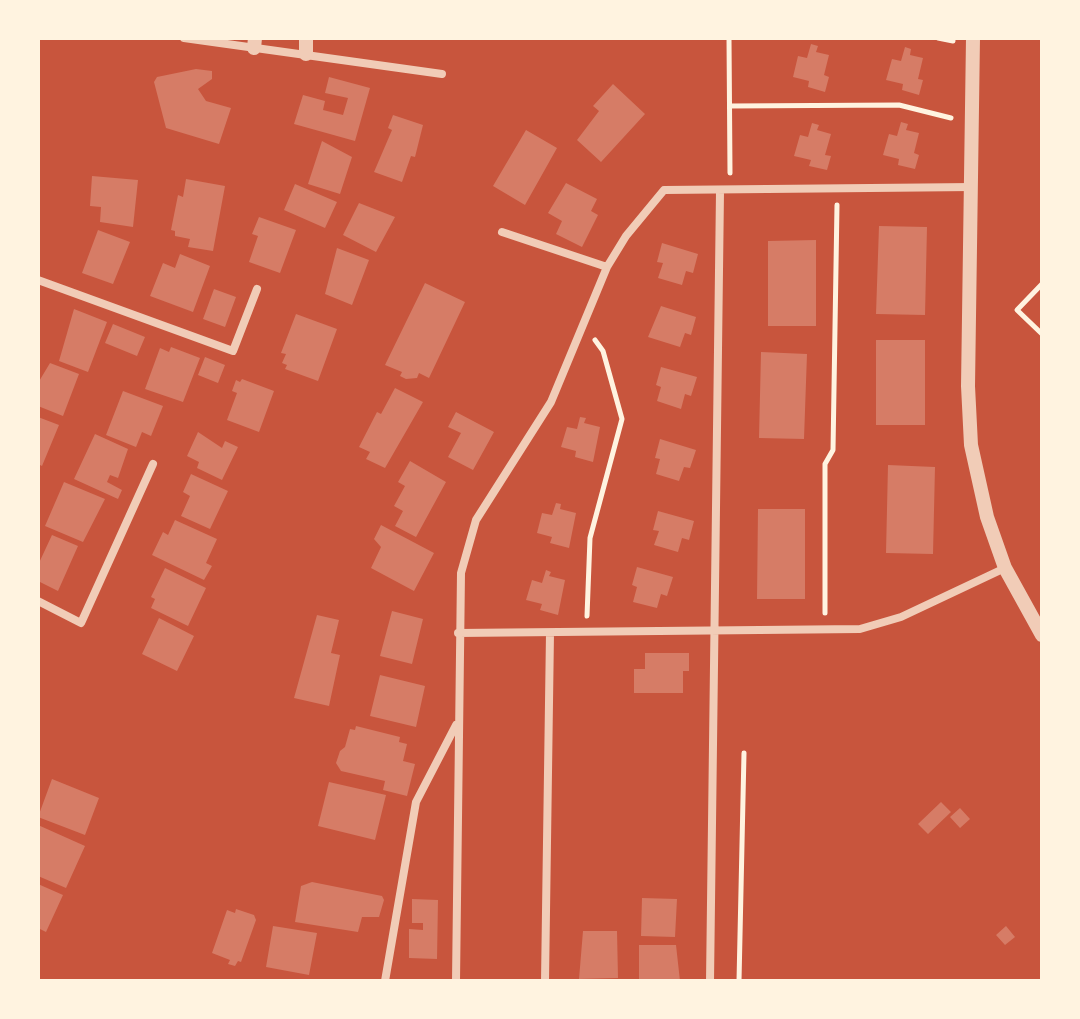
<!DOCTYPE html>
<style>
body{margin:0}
#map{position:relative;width:1080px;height:1019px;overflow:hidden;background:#c8553d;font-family:"Playfair Display",serif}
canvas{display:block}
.frame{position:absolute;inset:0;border:40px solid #fff3e0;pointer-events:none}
</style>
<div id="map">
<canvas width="1080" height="1019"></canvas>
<div class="frame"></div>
</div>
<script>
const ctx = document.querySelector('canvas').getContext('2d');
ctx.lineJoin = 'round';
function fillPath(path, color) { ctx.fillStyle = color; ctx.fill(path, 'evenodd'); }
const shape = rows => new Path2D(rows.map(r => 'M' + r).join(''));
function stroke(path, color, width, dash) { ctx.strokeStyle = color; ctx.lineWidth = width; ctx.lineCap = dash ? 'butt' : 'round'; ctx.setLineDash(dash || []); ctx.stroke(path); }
fillPath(shape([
 [811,44,818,46,816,52,829,55,824,75,829,77,825,92,808,87,809,81,793,77,798,56,807,58],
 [905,47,911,49,910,55,923,58,918,79,923,80,919,95,902,90,903,84,886,80,892,59,901,61],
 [196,69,212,71,212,79,198,89,206,101,231,108,219,144,166,128,154,82,157,77],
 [329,77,370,88,355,141,294,124,303,95,325,101,323,110,343,115,348,98,325,93],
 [613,84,645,114,601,162,577,140,599,111,593,106],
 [393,115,423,125,415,157,411,156,402,182,374,172,392,130,388,128],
 [901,122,908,124,906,130,919,133,914,153,919,155,915,169,898,165,899,159,883,155,889,134,897,136],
 [812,123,819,125,817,130,831,134,825,155,831,156,827,170,809,166,811,160,794,156,800,135,808,137],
 [526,130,557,148,525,205,493,186],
 [322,141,352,157,340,194,308,184],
 [92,176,138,180,133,227,100,222,101,207,90,206],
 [186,179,225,186,213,251,188,247,190,239,175,236,175,231,171,230,178,195,183,197],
 [566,183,597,199,591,211,598,215,582,247,556,234,562,221,548,213],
 [295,184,337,202,325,228,284,210],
 [359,203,395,217,376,252,343,235],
 [259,217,296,230,280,273,249,262,258,236,252,234],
 [879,226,927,227,925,315,876,314],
 [98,230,130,242,113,284,82,273],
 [816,240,816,326,768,326,768,241],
 [662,243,698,254,693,273,686,271,682,285,658,278,663,263,657,262],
 [337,248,369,260,352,305,325,294],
 [180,254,210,266,193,312,150,296,163,263,175,268],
 [425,283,465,302,429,378,419,373,417,378,406,379,400,376,402,372,385,365],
 [214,289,236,297,225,327,203,319],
 [661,306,696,317,691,335,685,333,680,347,648,337],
 [74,309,107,322,88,372,59,361],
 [296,314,337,329,318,381,285,369,287,365,282,363,286,354,281,353],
 [113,324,145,337,137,356,105,343],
 [876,340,925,340,925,425,876,425],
 [171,347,200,358,183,402,145,389,160,348,169,352],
 [761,352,807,354,804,439,759,438],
 [205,357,225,365,218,383,198,375],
 [50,363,79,374,63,416,38,406,38,383],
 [661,367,697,377,691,396,685,394,681,409,657,401,661,387,656,385],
 [242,379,274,391,259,432,227,420,237,393,232,391,236,380,240,382],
 [395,388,423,402,385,468,366,459,370,452,359,447,377,412,381,414],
 [123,391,163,406,151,436,142,432,136,447,106,435],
 [456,412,494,432,473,470,448,457,461,433,448,427],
 [38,417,59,425,42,466,38,464],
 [580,417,586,418,584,423,600,427,593,462,575,457,576,451,561,447,567,427,577,429],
 [198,432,222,448,225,441,238,447,222,480,197,468,199,462,187,456],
 [95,434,128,449,118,478,110,475,107,482,122,490,118,499,74,479],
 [660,439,696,450,690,468,684,467,679,481,656,474,660,459,655,458],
 [410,461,446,482,416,537,395,526,403,511,394,506,405,486,398,482],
 [888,465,935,467,933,554,886,553],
 [191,474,228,491,210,529,181,516,190,496,183,492],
 [64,482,105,499,83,542,45,526],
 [556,503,561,504,560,509,576,513,569,548,550,543,552,537,537,533,542,513,552,515],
 [758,509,805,509,805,599,757,599],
 [658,511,694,521,689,540,682,538,678,552,654,545,659,531,653,530],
 [175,520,217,539,206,563,212,566,204,580,152,555,163,532,168,535],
 [381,525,434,553,414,591,371,568,381,547,374,539],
 [52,535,78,546,58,591,38,581,38,565],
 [637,567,673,577,667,596,661,594,657,608,633,602,637,587,632,585],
 [165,568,206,588,188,626,151,608,155,599,151,597],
 [546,570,551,572,549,576,565,580,558,615,540,610,542,604,526,600,532,580,542,583],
 [392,611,423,619,412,664,380,656],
 [317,615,339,620,331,653,340,655,329,706,294,698],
 [159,618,194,636,177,671,142,654],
 [645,653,689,653,689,671,683,671,683,693,634,693,634,669,645,669],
 [380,675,425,686,416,727,370,716],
 [356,726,400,737,399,742,407,744,403,761,415,764,407,796,383,790,385,781,341,771,336,763,340,751,345,747,350,729,355,730],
 [52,779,99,798,85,835,38,817],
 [329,782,386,795,375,840,318,826],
 [941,802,951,812,928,834,918,824],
 [960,808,970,819,960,828,950,817],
 [38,825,85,846,66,888,38,876],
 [312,882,382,896,384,900,379,917,362,917,358,932,295,922,301,886],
 [38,884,63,895,46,932,38,928],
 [642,898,677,899,675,937,641,936],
 [412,899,438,900,437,959,409,958,409,929,423,930,423,923,412,923],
 [236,909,254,915,256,920,241,962,238,961,235,966,228,964,230,960,212,953,227,910,235,913],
 [273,926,317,933,309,975,266,967],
 [1006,926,1015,937,1005,945,996,935],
 [583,931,617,931,618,978,579,979],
 [639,945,676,945,680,981,639,981]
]), '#d67c66');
stroke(shape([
 [729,38,730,173],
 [938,38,953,41],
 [730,106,899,105,951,118],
 [1042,284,1017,310,1042,334],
 [825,613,825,464,833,450,837,205],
 [587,616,590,538,622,419,603,351,595,340],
 [739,981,744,753]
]), '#fff3e0', 5);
stroke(shape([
 [184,38,442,74],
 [502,232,607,267],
 [38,280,233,351,257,289],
 [38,601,81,623,153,464],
 [458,633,860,629,901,617,1005,568],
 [385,981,416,802,456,725],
 [456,981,461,573,476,520,551,402,607,267,626,236,664,190,973,187],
 [545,981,550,633],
 [710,981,720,192]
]), '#f1ccb7', 8);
stroke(shape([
 [973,38,968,386,971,445,987,517,1005,568,1042,635],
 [254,48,255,38],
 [306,54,306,38]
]), '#f1ccb7', 14);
</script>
